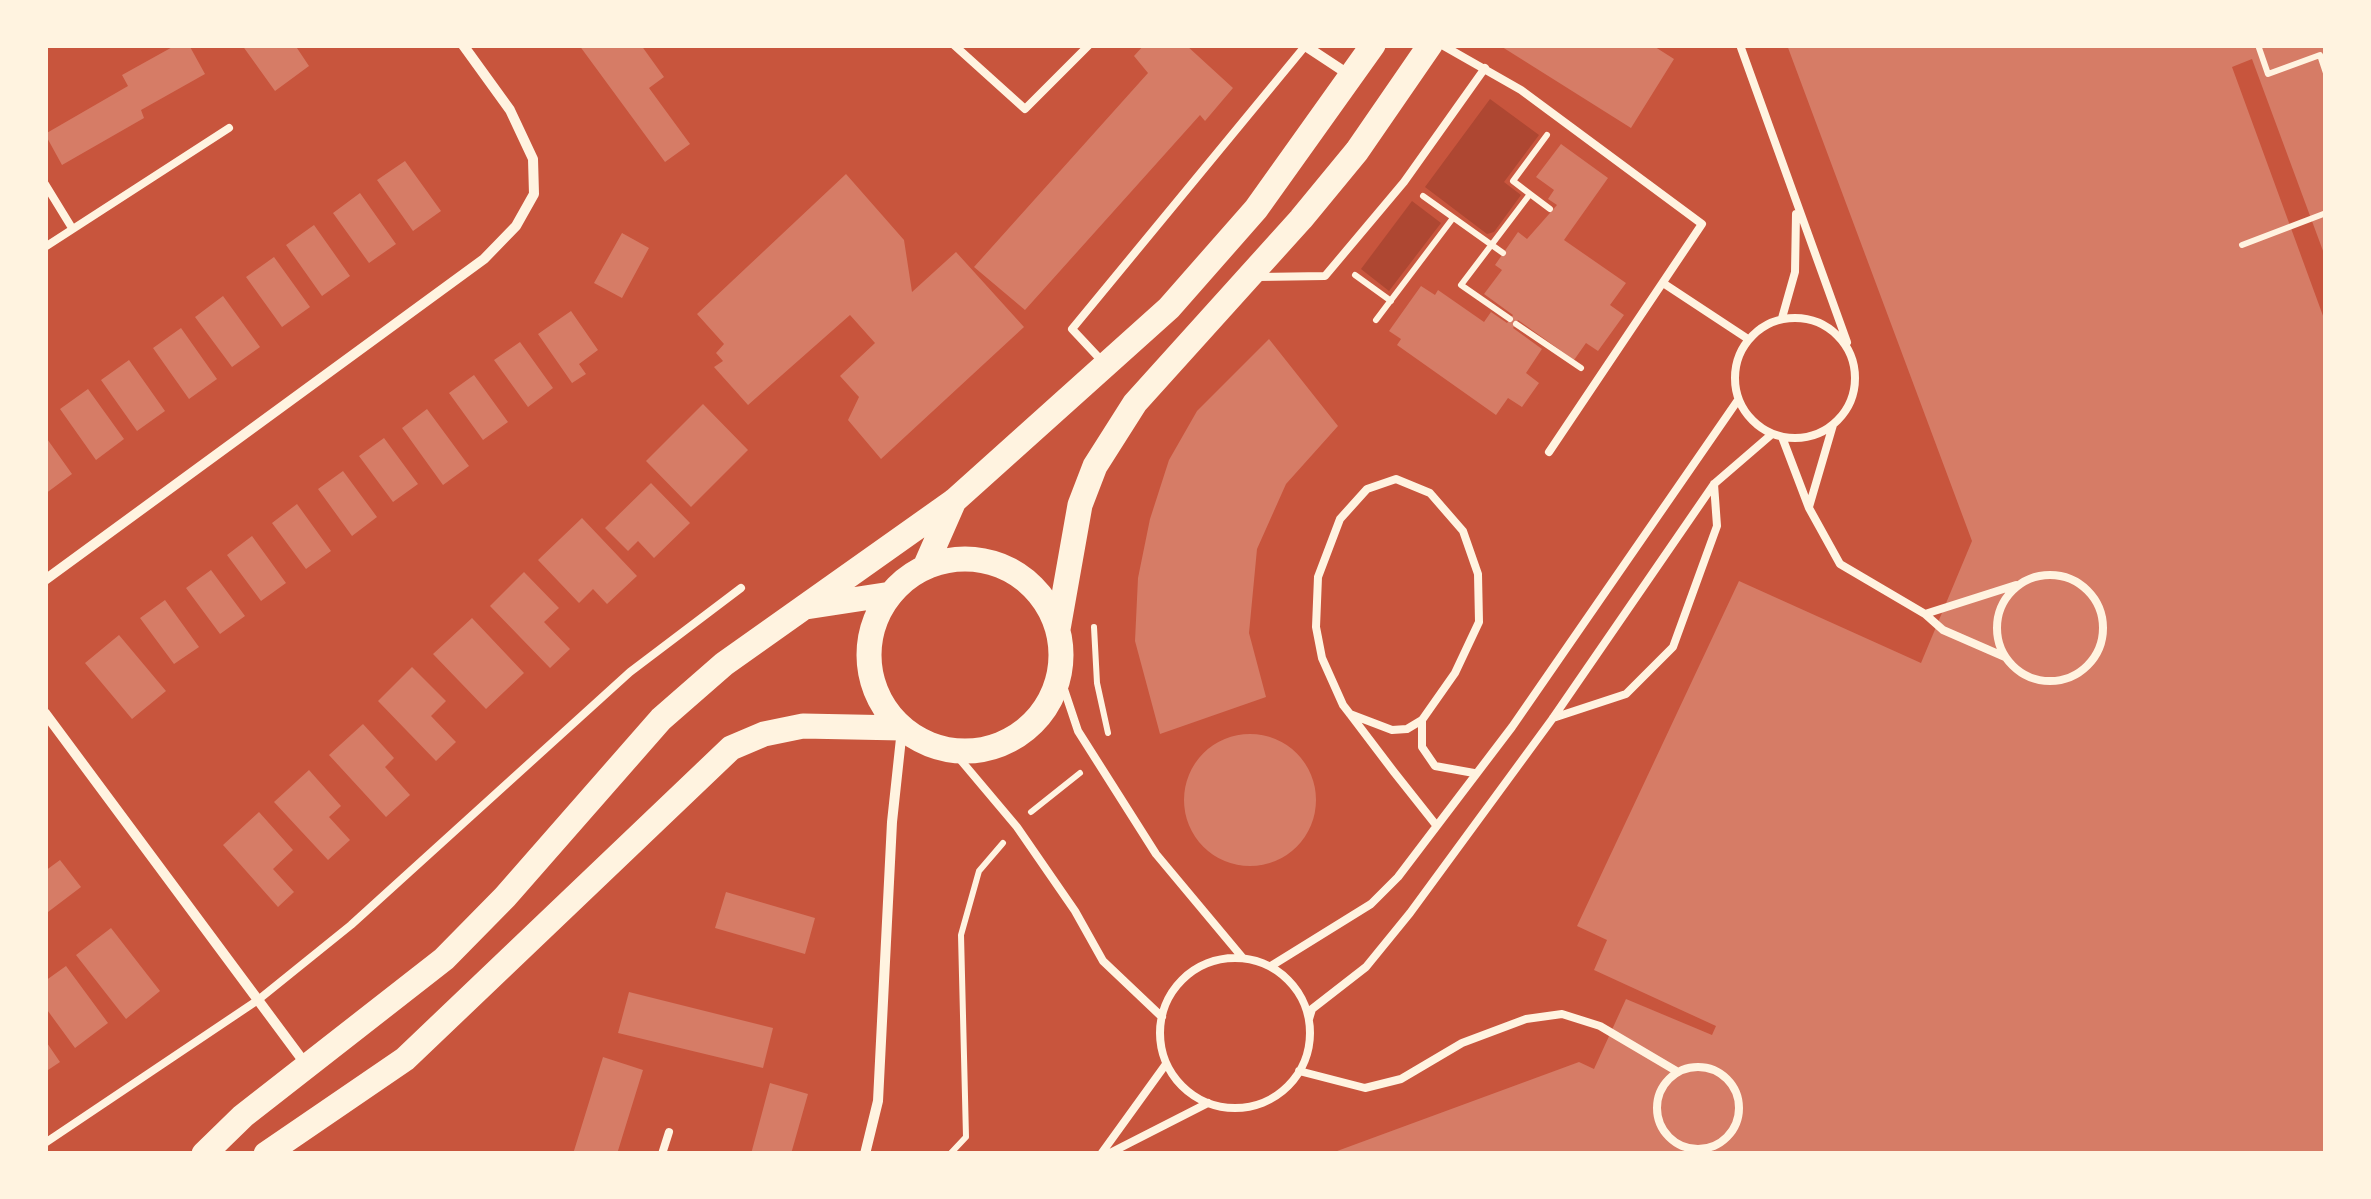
<!DOCTYPE html>
<style>
body{margin:0}
#map{position:relative;width:2371px;height:1199px;overflow:hidden;background:#c8553d;font-family:Signika,sans-serif}
canvas{display:block}
.frame{position:absolute;inset:0;border:48px solid #fff3e0;pointer-events:none}
</style>
<div id="map">
<canvas width="2371" height="1199"></canvas>
<div class="frame"></div>
</div>
<script>
const ctx = document.querySelector('canvas').getContext('2d');
ctx.lineJoin = 'round';
function fillPath(path, color) { ctx.fillStyle = color; ctx.fill(path, 'evenodd'); }
const shape = rows => new Path2D(rows.map(r => 'M' + r).join(''));
function stroke(path, color, width, dash) { ctx.strokeStyle = color; ctx.lineWidth = width; ctx.lineCap = dash ? 'butt' : 'round'; ctx.setLineDash(dash || []); ctx.stroke(path); }
fillPath(shape([
 [1490,99,1539,135,1504,182,1521,195,1494,232,1487,234,1425,187],
 [1412,201,1441,223,1389,291,1361,269]
]), '#ae4732');
fillPath(shape([
 [176,45,189,45,205,74,141,110,144,118,62,165,45,134,128,86,122,75],
 [242,45,295,45,309,66,275,91],
 [579,45,641,45,664,77,649,88,690,144,665,162],
 [1144,45,1186,45,1233,88,1205,121,1200,115,1025,310,974,267,1148,73,1134,56],
 [1499,45,1652,45,1674,59,1631,128],
 [1787,45,2326,45,2326,259,2252,59,2232,67,2326,324,2326,1154,1329,1154,1579,1062,1594,1069,1626,999,1712,1035,1716,1026,1594,970,1607,940,1577,926,1739,581,1921,663,1972,541],
 [1561,144,1608,178,1564,240,1626,283,1610,305,1624,315,1598,351,1586,343,1574,360,1518,320,1513,328,1542,349,1526,373,1539,383,1522,407,1508,398,1496,415,1397,345,1401,339,1389,331,1421,286,1435,295,1438,290,1484,322,1491,312,1507,323,1513,315,1484,294,1502,270,1495,265,1518,232,1527,239,1557,205,1548,199,1554,190,1536,177],
 [405,161,441,211,413,231,377,180],
 [846,174,904,240,912,292,956,252,1024,327,881,459,848,420,859,397,840,376,875,343,850,315,748,405,714,367,723,361,716,353,724,344,697,314],
 [360,193,396,244,369,263,333,213],
 [314,225,350,276,322,296,286,245],
 [622,233,649,248,622,298,594,283],
 [274,257,310,307,282,327,246,277],
 [223,296,260,347,232,367,195,317],
 [571,311,598,350,579,364,586,374,572,383,538,334],
 [181,328,217,379,189,399,153,348],
 [1269,339,1338,426,1286,484,1257,549,1249,633,1266,697,1160,734,1135,641,1138,578,1150,519,1169,460,1197,411],
 [520,342,553,388,528,407,494,360],
 [129,360,165,411,137,431,101,380],
 [474,375,508,422,483,440,449,393],
 [88,389,124,439,96,460,60,409],
 [703,404,748,450,691,507,646,461],
 [427,409,469,466,443,485,402,428],
 [45,436,72,474,45,494],
 [384,438,418,484,393,502,359,456],
 [343,471,377,517,352,536,318,489],
 [651,483,690,523,654,558,638,541,628,551,605,528],
 [297,504,331,551,306,569,272,523],
 [582,518,637,576,607,604,593,589,579,603,538,560],
 [252,536,286,583,261,601,227,555],
 [211,570,245,616,220,634,186,588],
 [524,572,559,608,544,622,570,649,550,668,490,606],
 [165,600,199,647,174,664,140,618],
 [472,618,524,673,486,709,433,654],
 [119,635,166,691,132,719,85,663],
 [412,667,446,701,431,716,456,742,436,761,378,701],
 [363,724,394,758,385,767,410,795,386,817,329,755],
 '1184 800a66 66 0 1 1 132 0a66 66 0 1 1-132 0Z',
 [309,770,341,806,329,817,350,840,328,860,274,802],
 [259,812,293,850,273,869,294,892,278,907,223,845],
 [60,860,81,887,48,912,45,871],
 [726,892,815,918,805,954,715,928],
 [111,928,160,991,126,1019,76,955],
 [66,966,108,1023,75,1048,45,1007,45,981],
 [629,992,773,1028,763,1068,618,1033],
 [45,1040,60,1062,45,1072],
 [603,1057,643,1070,617,1154,573,1154],
 [770,1083,808,1094,791,1154,751,1154]
]), '#d67c66');
stroke(shape([
 [2258,45,2268,74,2320,55,2326,73],
 [1530,194,1550,209],
 [1423,196,1503,253],
 [2242,245,2326,213],
 [1355,275,1391,301],
 [1510,319,1461,285,1530,194,1513,181,1547,135],
 [1376,320,1453,218],
 [1516,324,1581,368],
 [1094,627,1097,683,1108,733],
 [1031,812,1080,773],
 [950,1154,966,1137,961,935,979,871,1003,843]
]), '#fff3e0', 6);
stroke(shape([
 [954,45,1025,109,1089,45],
 [1442,45,1521,90,1702,224,1549,452],
 [1740,45,1847,342],
 [45,184,72,228],
 [45,247,229,128],
 [1258,277,1325,276,1404,182,1485,68],
 [1663,283,1748,339],
 '1735 378a60 60 0 1 1 120 0a60 60 0 1 1-120 0Z',
 [1782,318,1795,272,1796,214],
 [1101,360,1072,329,1306,45],
 [1782,437,1809,508,1840,564,1925,614,1943,630,2005,657],
 [1809,507,1833,425],
 '1997 628a53 53 0 1 1 106 0a53 53 0 1 1-106 0Z',
 [1925,614,2016,585],
 [1059,674,1078,731,1156,854,1242,957],
 [1350,714,1392,730,1407,729,1422,720,1455,673,1479,622,1478,574,1463,531,1430,493,1396,479,1367,489,1340,519,1318,577,1316,627,1322,658,1343,705,1350,714,1394,772,1436,825],
 [1553,718,1626,694,1673,647,1717,526,1714,484],
 [1422,720,1422,747,1435,766,1474,773],
 [953,751,1017,827,1075,911,1103,961,1162,1017],
 '1160 1033a75 75 0 1 1 150 0a75 75 0 1 1-150 0Z',
 [1271,966,1371,904,1398,877,1512,727,1738,400],
 [1309,1019,1312,1009,1366,967,1410,913,1553,718,1714,484,1772,434],
 '1657 1108a41 41 0 1 1 82 0a41 41 0 1 1-82 0Z',
 [1299,1071,1365,1088,1401,1079,1462,1043,1526,1019,1562,1014,1600,1026,1678,1072],
 [45,1143,258,1000,351,925,630,672,741,588],
 [662,1154,669,1132],
 [1101,1154,1166,1064],
 [1108,1154,1208,1103]
]), '#fff3e0', 8);
stroke(shape([
 [1304,45,1351,76],
 [45,580,484,259,516,226,534,194,533,159,510,110,463,45],
 [45,713,307,1066],
 [865,1154,878,1101,892,822,902,729]
]), '#fff3e0', 10);
stroke(shape([
 '869 655a96 96 0 1 1 192 0a96 96 0 1 1-192 0Z',
 [925,567,954,501],
 [806,607,891,594],
 [1058,629,1080,505,1095,466,1135,403,1301,219,1357,151,1430,45],
 [204,1154,243,1116,444,959,505,897,661,719,724,664,954,501,1169,308,1256,209,1373,45],
 [266,1154,405,1059,731,748,764,734,803,726,902,728]
]), '#fff3e0', 25);
</script>
